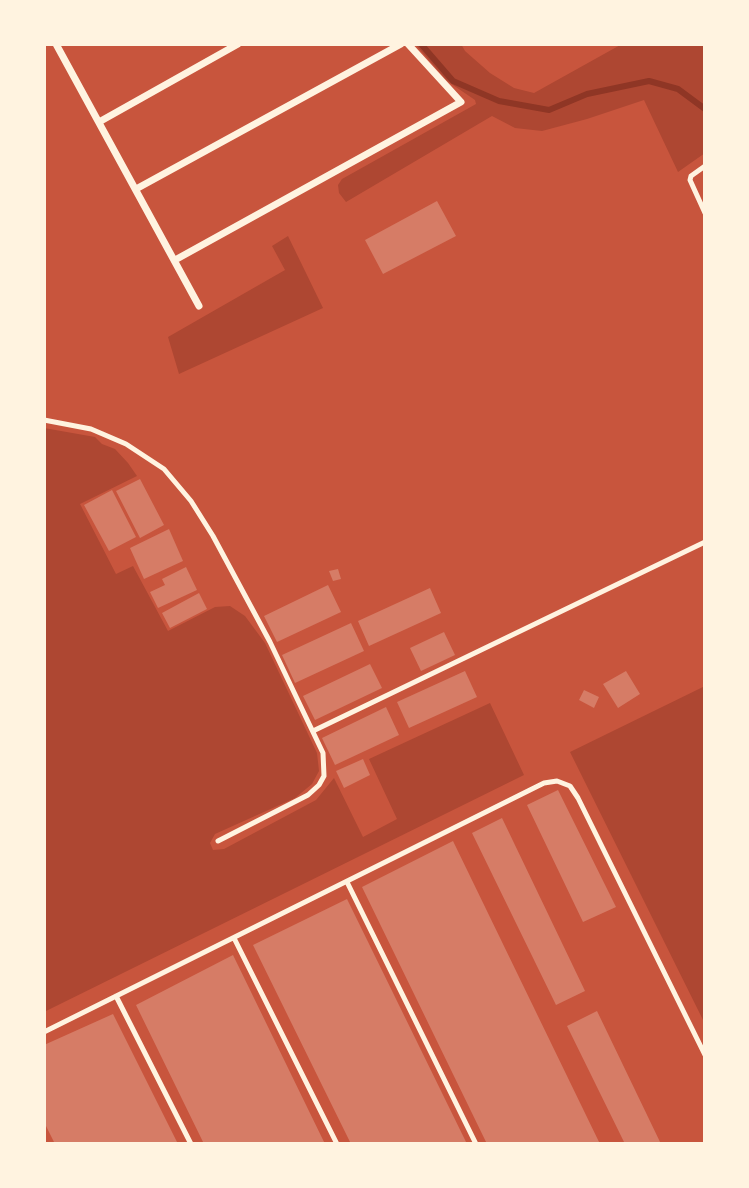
<!DOCTYPE html>
<style>
body{margin:0}
#map{position:relative;width:749px;height:1188px;overflow:hidden;background:#c8553d;font-family:"Roboto Condensed",sans-serif}
canvas{display:block}
.frame{position:absolute;inset:0;border:46px solid #fff3e0;pointer-events:none}
</style>
<div id="map">
<canvas width="749" height="1188"></canvas>
<div class="frame"></div>
</div>
<script>
const ctx = document.querySelector('canvas').getContext('2d');
ctx.lineJoin = 'round';
function fillPath(path, color) { ctx.fillStyle = color; ctx.fill(path, 'evenodd'); }
const shape = rows => new Path2D(rows.map(r => 'M' + r).join(''));
function stroke(path, color, width, dash) { ctx.strokeStyle = color; ctx.lineWidth = width; ctx.lineCap = dash ? 'butt' : 'round'; ctx.setLineDash(dash || []); ctx.stroke(path); }
fillPath(shape([
 [415,44,461,44,465,51,490,73,514,88,534,93,622,44,705,44,705,153,678,172,644,100,587,119,542,131,515,128,492,116,346,202,339,193,338,185,342,179,476,104,475,100,447,81],
 [288,236,323,308,179,374,168,337,285,270,272,246],
 [44,428,95,437,102,444,115,449,128,463,137,476,80,504,116,574,133,566,168,631,215,607,230,606,245,616,265,643,317,753,319,771,312,784,295,798,215,834,210,843,213,850,224,849,316,800,334,778,363,837,397,819,369,759,490,703,524,775,44,1012],
 [705,686,705,1024,570,752]
]), '#ae4732');
stroke(shape([
 [421,44,453,81,499,101,549,110,587,94,649,81,678,89,705,109]
]), '#8f3625', 6);
fillPath(shape([
 [437,201,456,236,383,274,365,240],
 [140,479,164,525,140,538,116,491],
 [112,490,136,537,109,551,84,505],
 [169,529,183,561,144,579,130,548],
 [186,567,197,590,158,608,150,592,165,585,162,579],
 [338,569,341,579,333,581,329,571],
 [328,585,341,612,277,642,264,616],
 [430,588,441,613,369,646,358,621],
 [199,593,207,609,170,628,162,613],
 [351,623,364,651,295,683,282,655],
 [444,632,455,655,421,671,410,648],
 [370,664,382,688,315,720,303,696],
 [465,671,477,697,409,728,397,702],
 [626,671,640,694,618,708,603,684],
 [584,690,599,697,594,708,579,700],
 [386,707,399,735,335,765,322,738],
 [363,759,370,775,344,788,336,771],
 [558,790,616,907,583,922,527,805],
 [502,818,585,991,556,1005,472,833],
 [453,841,600,1144,487,1144,362,887],
 [347,899,467,1144,351,1144,253,945],
 [233,955,325,1144,204,1144,136,1005],
 [597,1011,661,1144,625,1144,567,1026],
 [113,1014,178,1144,55,1144,44,1122,44,1045]
]), '#d67c66');
stroke(shape([
 [705,166,691,176,690,180,705,213],
 [44,420,91,429,126,444,164,469,191,501,213,536,270,642,323,753,324,776,319,785,308,795,218,841],
 [313,731,705,542],
 [347,882,476,1144],
 [234,938,337,1144],
 [116,996,191,1144],
 [44,1032,544,783,557,781,570,786,578,798,705,1055]
]), '#fff3e0', 5);
stroke(shape([
 [56,44,199,306],
 [99,122,238,44],
 [136,189,401,44],
 [175,260,461,102,408,44]
]), '#fff3e0', 7);
</script>
